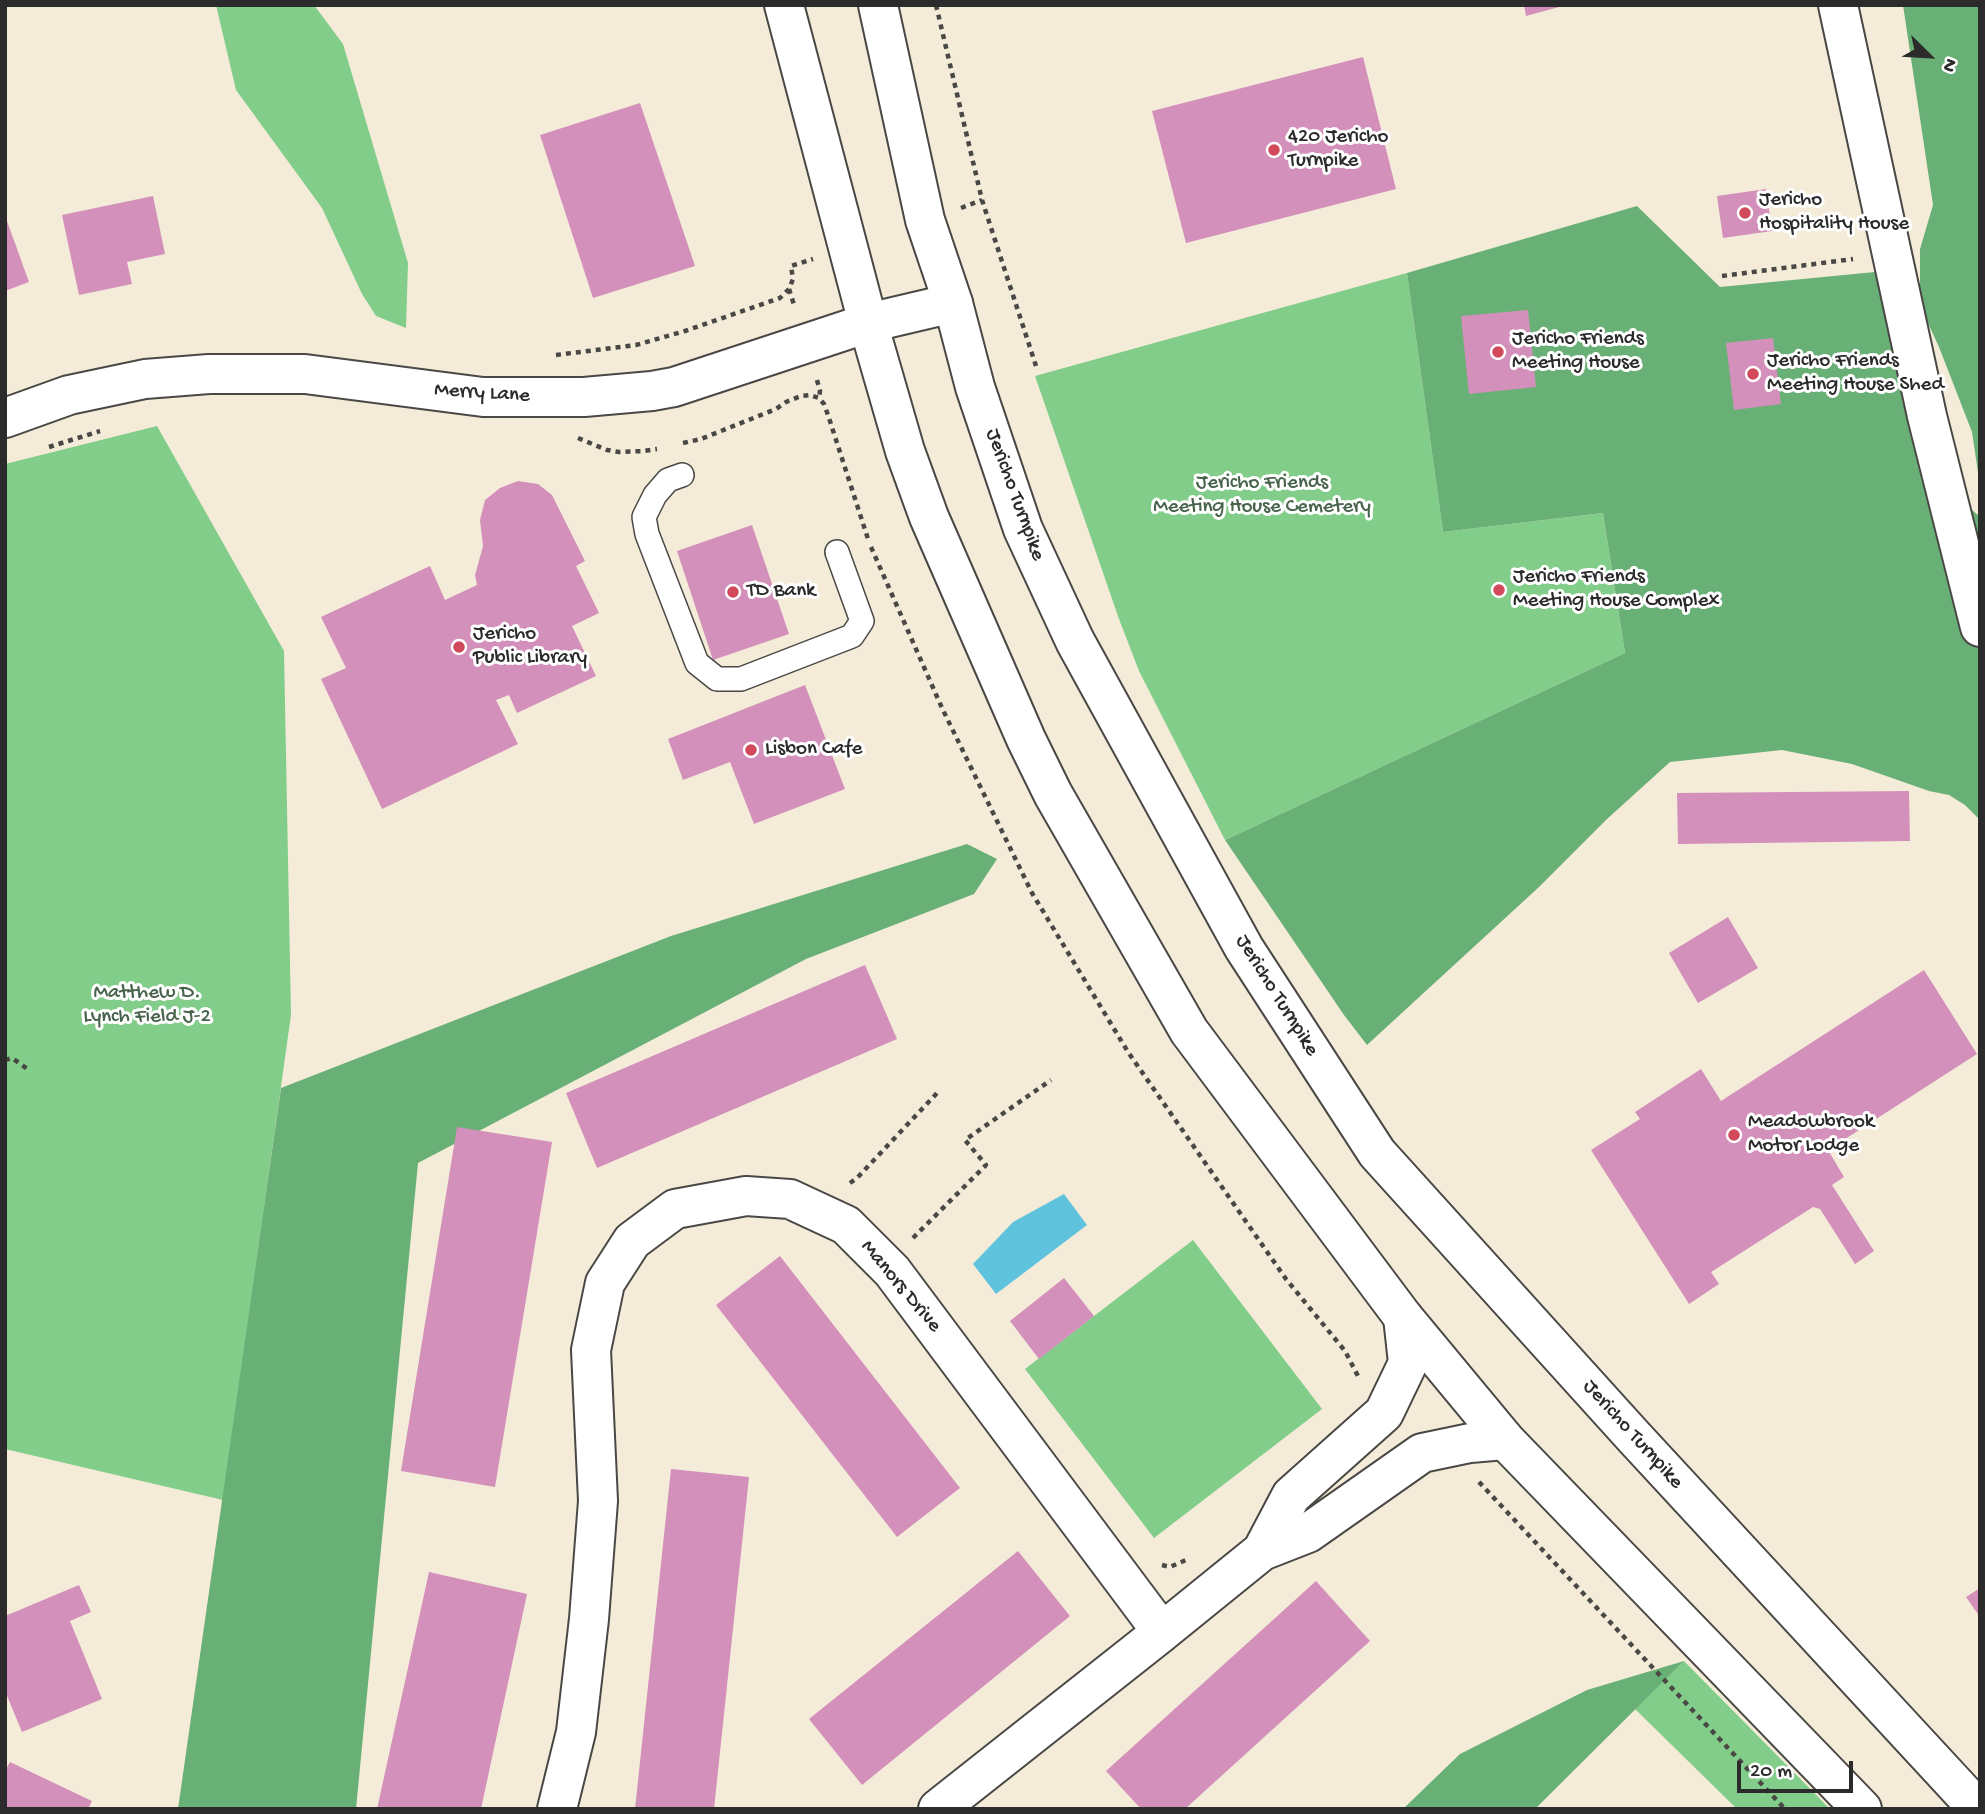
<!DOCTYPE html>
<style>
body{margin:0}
#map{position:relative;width:1985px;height:1814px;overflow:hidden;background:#f4ecd8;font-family:"Gochi Hand",sans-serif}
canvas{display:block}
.frame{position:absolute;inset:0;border:7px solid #2b2b2b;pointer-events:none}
.north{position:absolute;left:1894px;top:21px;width:70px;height:70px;-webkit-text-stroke:5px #fff;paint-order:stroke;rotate:114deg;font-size:19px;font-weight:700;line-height:28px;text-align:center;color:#2b2b2b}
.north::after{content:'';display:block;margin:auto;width:24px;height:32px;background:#2b2b2b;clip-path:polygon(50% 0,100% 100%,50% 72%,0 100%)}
.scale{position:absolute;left:1737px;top:1761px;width:116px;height:32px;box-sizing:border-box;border:4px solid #2b2b2b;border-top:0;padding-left:9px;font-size:21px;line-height:24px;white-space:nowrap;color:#2b2b2b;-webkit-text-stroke:5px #fff;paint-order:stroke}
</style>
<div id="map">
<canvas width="1985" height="1814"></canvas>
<div class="frame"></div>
<div class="north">N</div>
<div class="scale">20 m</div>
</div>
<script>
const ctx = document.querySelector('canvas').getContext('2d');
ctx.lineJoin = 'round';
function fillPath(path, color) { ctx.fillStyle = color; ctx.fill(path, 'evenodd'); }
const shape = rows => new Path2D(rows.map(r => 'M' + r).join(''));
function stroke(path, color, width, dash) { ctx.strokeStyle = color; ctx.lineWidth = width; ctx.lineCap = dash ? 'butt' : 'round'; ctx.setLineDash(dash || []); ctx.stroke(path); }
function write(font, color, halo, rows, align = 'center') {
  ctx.font = font + ' "Gochi Hand",sans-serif'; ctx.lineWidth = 6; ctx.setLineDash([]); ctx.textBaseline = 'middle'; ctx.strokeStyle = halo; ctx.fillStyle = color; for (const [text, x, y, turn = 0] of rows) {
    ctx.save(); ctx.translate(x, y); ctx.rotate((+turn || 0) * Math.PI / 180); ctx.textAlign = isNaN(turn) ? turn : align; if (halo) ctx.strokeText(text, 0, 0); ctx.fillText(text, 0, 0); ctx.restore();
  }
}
fillPath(shape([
 [216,5,314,5,343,44,408,263,406,328,376,316,362,294,322,208,236,90],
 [1407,273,1443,532,1603,513,1625,653,1225,840,1139,671,1119,619,1035,376],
 [157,426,284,651,291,1015,223,1500,5,1449,5,464],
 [1193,1240,1322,1409,1154,1538,1025,1369],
 [1684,1661,1830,1809,1737,1809,1635,1709]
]), '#82cd8a');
fillPath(shape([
 [1903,5,1980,5,1980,486,1972,432,1939,347,1927,321,1920,292,1920,249,1933,205],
 [1637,206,1720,287,1875,272,1889,278,1962,501,1980,517,1980,820,1965,805,1949,795,1929,791,1852,764,1782,750,1670,762,1607,819,1539,887,1367,1045,1344,1015,1225,840,1625,653,1603,513,1443,532,1407,273],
 [967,844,997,859,974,894,806,959,418,1163,356,1809,178,1809,281,1088,671,936],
 [1684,1661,1535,1809,1403,1809,1460,1754,1587,1690]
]), '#69b076');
fillPath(shape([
 [1064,1194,1087,1225,996,1294,973,1264,1013,1222]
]), '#5fc3dd');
fillPath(shape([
 [1524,5,1563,5,1563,6,1526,16],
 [1363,57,1396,189,1186,243,1152,111],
 [640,103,695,266,593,298,540,135],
 [1766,189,1772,231,1723,238,1717,196],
 [153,196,165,254,127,262,132,284,79,295,62,215],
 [7,221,29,282,5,291,5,222],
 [1528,310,1536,387,1469,394,1461,316],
 [1773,338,1781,404,1734,410,1726,343],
 [518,481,538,484,552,495,585,561,576,566,599,613,572,626,596,676,517,713,509,695,496,700,518,744,382,809,321,679,346,668,321,617,430,566,445,600,477,585,475,575,483,546,480,520,485,500,500,488],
 [752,525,789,634,713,660,677,551],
 [805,685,845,789,754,824,730,762,683,780,668,739],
 [1909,791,1910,841,1678,844,1677,793],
 [1728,917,1758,968,1698,1003,1669,953],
 [865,965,897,1039,597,1168,566,1093],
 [1924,970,1977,1054,1828,1150,1844,1177,1832,1185,1874,1251,1855,1264,1820,1209,1813,1207,1711,1272,1719,1284,1689,1304,1591,1150,1640,1119,1635,1112,1701,1069,1721,1101],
 [457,1127,552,1142,495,1487,401,1471],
 [780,1256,960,1488,897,1537,716,1305],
 [1064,1278,1094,1316,1039,1359,1010,1321],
 [671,1469,749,1477,714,1809,635,1809],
 [1018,1551,1070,1616,862,1785,809,1719],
 [429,1572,527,1594,481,1809,377,1809],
 [1316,1581,1370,1641,1185,1809,1141,1809,1106,1771],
 [79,1585,91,1612,70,1621,102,1699,22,1732,5,1691,5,1616],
 [1980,1588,1980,1617,1966,1597],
 [10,1762,92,1801,88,1809,5,1809,5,1771]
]), '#d390ba');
const lane = shape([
 [682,475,668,480,655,495,644,517,647,534,697,663,717,679,741,679,852,636,862,621,837,552]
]);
const street = shape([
 [1838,5,1927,416,1980,627],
 [5,418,69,395,145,379,209,374,305,374,483,397,584,397,652,391,674,387,868,323,953,303],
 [1403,1317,1408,1363,1384,1413,1291,1496,1262,1551,1308,1533,1422,1453,1470,1443,1505,1440],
 [1162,1632,1262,1551],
 [557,1809,576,1732,589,1619,598,1501,591,1350,605,1283,632,1241,675,1209,746,1196,790,1199,846,1225,892,1271,1162,1632,938,1809]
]);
const primary = shape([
 [784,5,868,323,905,451,929,517,1026,739,1053,794,1189,1031,1403,1317,1505,1440,1862,1809],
 [878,5,925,220,953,303,975,387,1023,529,1075,641,1244,948,1377,1153,1633,1436,1978,1809]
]);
stroke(lane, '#494845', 26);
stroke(street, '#494845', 42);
stroke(primary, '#494845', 42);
stroke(shape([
 [936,5,982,200,1036,366],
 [961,208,982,200],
 [1722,276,1853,259],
 [789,289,795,308],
 [556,355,636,345,685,331,780,298,789,289,793,279,791,266,813,259],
 [817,380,820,391,819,398],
 [578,438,607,450,619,452,644,451,657,449],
 [683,443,701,439,776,409,786,402,801,396,810,395,819,398,824,404,828,415,868,539],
 [49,447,100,431],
 [871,547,942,708,1032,893,1128,1052,1286,1279,1345,1351,1359,1378],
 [5,1060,12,1058,29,1070],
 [850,1183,857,1178,939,1091],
 [913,1238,986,1165,965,1140,1051,1080],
 [1479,1482,1785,1809],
 [1162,1565,1170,1567,1186,1560]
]), '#494845', 4.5, [5, 5]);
stroke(lane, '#fff', 23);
stroke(street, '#fff', 38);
stroke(primary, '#fff', 38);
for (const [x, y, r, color] of [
 [1274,150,7,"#d1495b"],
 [1745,213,7,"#d1495b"],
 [1498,352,7,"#d1495b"],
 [1753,374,7,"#d1495b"],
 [1499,590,7,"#d1495b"],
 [733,592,7,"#d1495b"],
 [459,647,7,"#d1495b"],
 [751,750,7,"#d1495b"],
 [1734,1135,7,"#d1495b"]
]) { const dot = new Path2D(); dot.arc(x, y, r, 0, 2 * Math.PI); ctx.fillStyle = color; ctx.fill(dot); stroke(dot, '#fff', 2.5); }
write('21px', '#2b2b2b', '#fff', [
 ["420 Jericho",1288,138],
 ["Turnpike",1288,162],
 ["Jericho",1759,201],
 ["Hospitality House",1759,225],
 ["Jericho Friends",1512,340],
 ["Meeting House",1512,364],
 ["Jericho Friends",1767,362],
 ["Meeting House Shed",1767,386],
 ["Jericho Friends",1513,578],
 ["Meeting House Complex",1513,602],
 ["TD Bank",747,592],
 ["Jericho",473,635],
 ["Public Library",473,659],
 ["Lisbon Cafe",765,750],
 ["Meadowbrook",1748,1123],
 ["Motor Lodge",1748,1147]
], 'left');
write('21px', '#2b2b2b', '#fff', [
 ["Merry Lane",482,394,4],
 ["Jericho Turnpike",1014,495,70],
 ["Jericho Turnpike",1276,996,58],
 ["Manors Drive",900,1287,50],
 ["Jericho Turnpike",1632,1435,48]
]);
write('21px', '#49644c', '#fff', [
 ["Jericho Friends",1262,484],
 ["Meeting House Cemetery",1262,508],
 ["Matthew D.",147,994],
 ["Lynch Field J-2",147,1018]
]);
</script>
